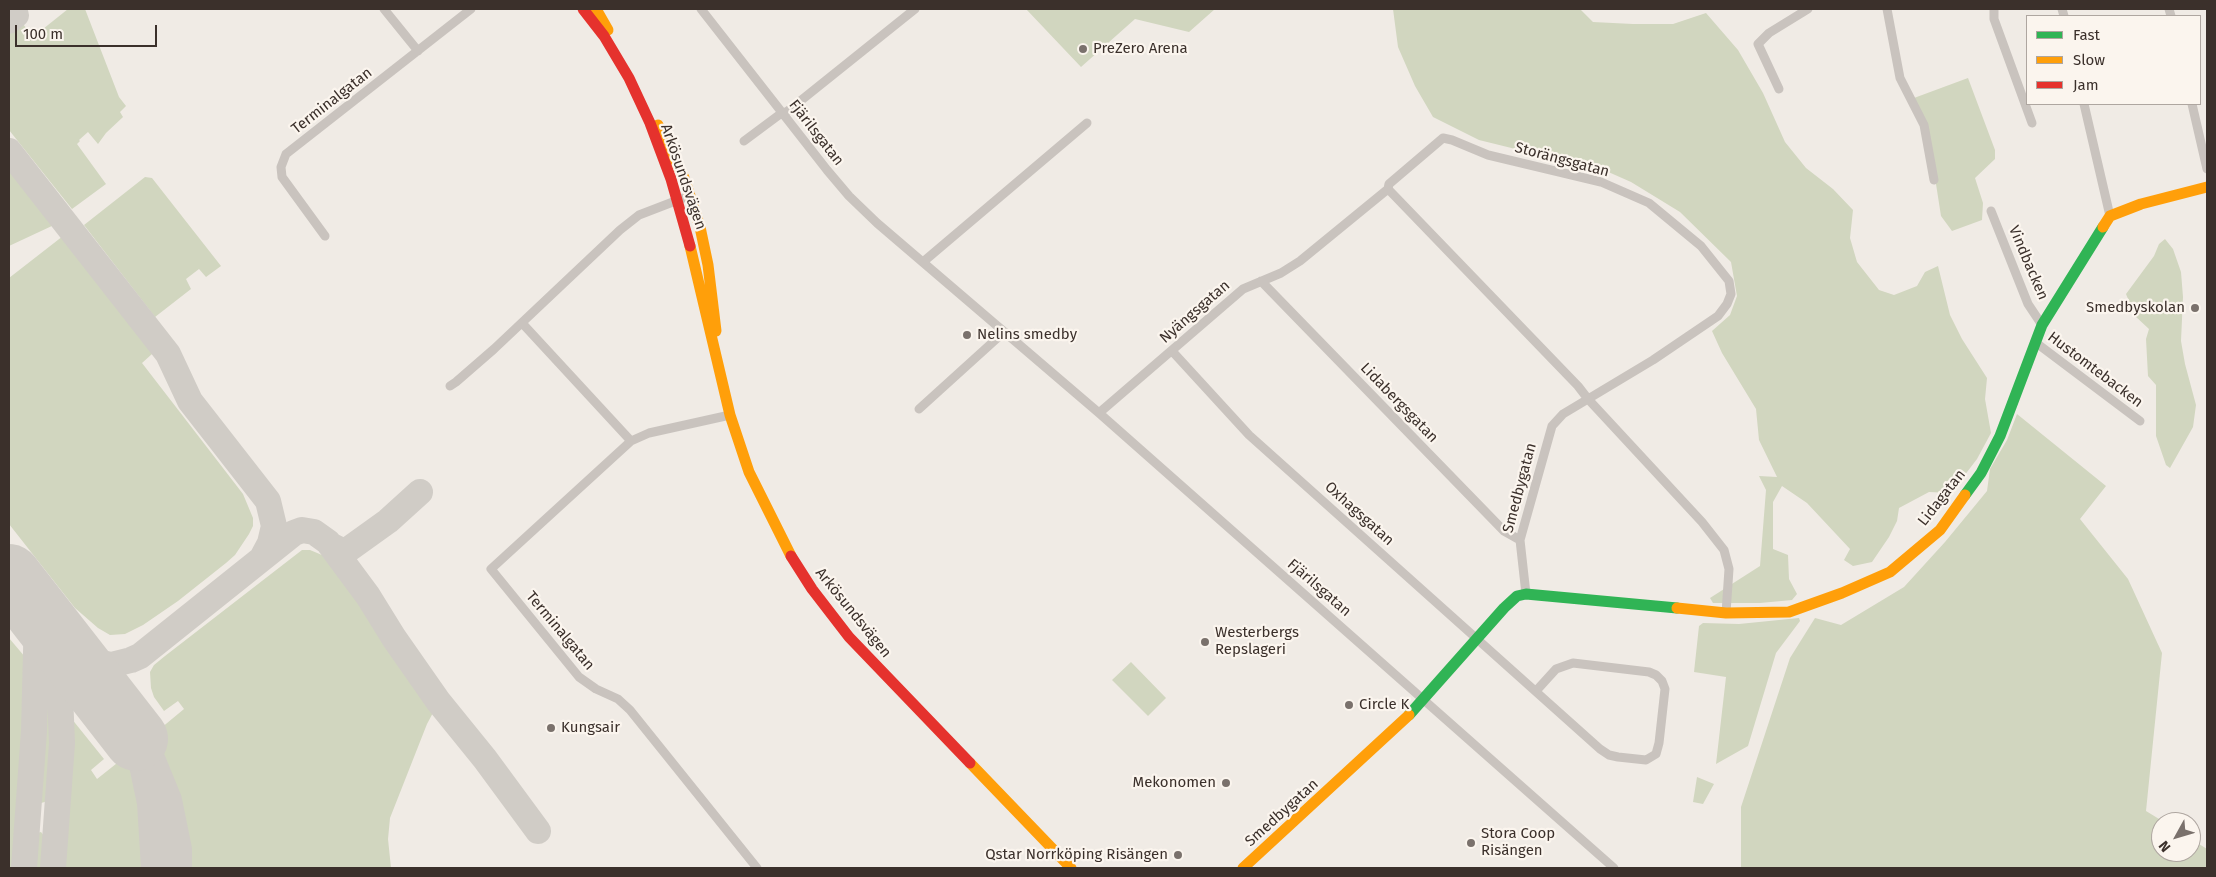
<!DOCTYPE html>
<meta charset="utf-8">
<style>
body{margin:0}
#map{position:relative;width:2216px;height:877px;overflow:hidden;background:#f0ebe5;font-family:"Fira Sans",sans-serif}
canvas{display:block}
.frame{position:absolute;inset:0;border:10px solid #3b302b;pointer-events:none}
.legend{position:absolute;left:2026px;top:15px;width:175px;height:90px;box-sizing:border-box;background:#fbf5ee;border:1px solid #aea6a0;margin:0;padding:6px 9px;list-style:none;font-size:15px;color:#3b302b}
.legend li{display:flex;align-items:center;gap:10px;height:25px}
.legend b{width:25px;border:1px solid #aea6a0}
.north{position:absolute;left:2151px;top:812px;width:50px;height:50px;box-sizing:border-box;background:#fbf5ee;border:1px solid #aea6a0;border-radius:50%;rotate:231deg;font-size:14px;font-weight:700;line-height:20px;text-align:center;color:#3b302b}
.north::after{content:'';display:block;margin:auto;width:18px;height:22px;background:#7a716c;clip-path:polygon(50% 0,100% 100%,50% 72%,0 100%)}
.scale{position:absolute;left:15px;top:25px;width:142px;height:22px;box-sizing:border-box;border:2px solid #3b302b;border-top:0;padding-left:6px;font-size:15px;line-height:18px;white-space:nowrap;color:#3b302b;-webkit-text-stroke:4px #fbf5ee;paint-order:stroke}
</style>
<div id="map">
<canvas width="2216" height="877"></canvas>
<div class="frame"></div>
<ul class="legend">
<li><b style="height:6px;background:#30b455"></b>Fast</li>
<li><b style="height:6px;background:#ff9f0a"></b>Slow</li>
<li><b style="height:6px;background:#e5322d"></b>Jam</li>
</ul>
<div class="north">N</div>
<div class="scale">100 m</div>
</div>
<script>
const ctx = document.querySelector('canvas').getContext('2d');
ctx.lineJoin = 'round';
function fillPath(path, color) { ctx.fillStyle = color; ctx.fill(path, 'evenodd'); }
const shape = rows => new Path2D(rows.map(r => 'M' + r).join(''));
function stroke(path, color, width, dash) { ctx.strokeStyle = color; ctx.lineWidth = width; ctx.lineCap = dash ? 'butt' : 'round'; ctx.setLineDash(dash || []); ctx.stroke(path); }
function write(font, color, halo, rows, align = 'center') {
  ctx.font = font + ' "Fira Sans",sans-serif'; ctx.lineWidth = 4.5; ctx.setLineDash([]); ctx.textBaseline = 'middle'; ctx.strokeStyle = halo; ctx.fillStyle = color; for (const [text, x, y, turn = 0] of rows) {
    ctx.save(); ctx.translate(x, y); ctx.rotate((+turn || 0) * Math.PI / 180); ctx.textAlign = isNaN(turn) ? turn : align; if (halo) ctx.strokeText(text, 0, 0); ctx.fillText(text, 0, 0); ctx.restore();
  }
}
fillPath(shape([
 [68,9,85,9,119,97,126,106,120,112,123,117,106,133,98,144,88,132,79,140,80,141,77,144,106,184,72,209,9,130,9,29,20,20,33,37],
 [1026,9,1215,9,1189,32,1135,19,1081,67],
 [1393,9,1580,9,1593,22,1633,24,1673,24,1706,13,1738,50,1763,93,1785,142,1806,168,1833,189,1853,210,1850,238,1857,262,1879,290,1894,295,1917,286,1925,272,1938,266,1950,315,1962,339,1987,378,1985,399,1991,433,1977,459,1951,493,1929,492,1899,508,1897,521,1889,537,1872,562,1853,566,1844,560,1850,549,1807,503,1782,486,1773,502,1773,549,1788,555,1789,579,1797,594,1792,600,1760,603,1713,603,1710,598,1760,566,1766,490,1759,476,1777,477,1759,440,1756,409,1722,353,1712,331,1730,315,1737,296,1731,262,1680,212,1631,182,1588,163,1552,158,1479,140,1433,117,1415,86,1398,47],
 [1968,78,1995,150,1995,159,1975,178,1983,203,1982,220,1952,231,1941,216,1936,184,1914,98],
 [9,166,54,225,9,246],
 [145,177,152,178,221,266,206,277,199,269,186,279,191,289,155,317,84,225],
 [63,236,152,352,152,354,142,363,243,494,253,518,253,526,249,534,235,555,226,563,178,601,143,625,125,634,110,635,98,628,75,608,9,524,9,278],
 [2165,239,2173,249,2181,272,2183,297,2181,341,2185,364,2196,405,2193,427,2170,468,2166,465,2156,436,2156,385,2148,376,2146,339,2149,329,2135,316,2126,294,2154,256,2159,244],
 [2017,414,2106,486,2080,519,2128,579,2162,653,2146,811,2164,822,2161,822,2161,852,2191,852,2191,839,2207,849,2207,868,1741,868,1741,807,1790,658,1815,618,1841,625,1904,587,1945,542,1987,491,1990,469,2007,440],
 [302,550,310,550,322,555,361,604,435,709,427,724,390,818,388,839,391,868,186,868,187,858,179,813,166,774,149,738,184,709,178,701,164,711,154,697,151,688,150,672,154,665,165,656],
 [1799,618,1800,621,1776,653,1748,746,1716,764,1726,677,1694,672,1699,626,1703,623,1739,624],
 [9,638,25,657,28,668,18,868,9,868],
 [1131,662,1166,698,1148,716,1112,680],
 [42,686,49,692,51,699,54,734,51,795,48,801,41,803,36,799,35,791,38,687],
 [67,713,104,759,91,770,97,779,131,752,143,794,145,838,145,868,59,868],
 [149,762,163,800,169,823,175,848,175,868,159,868,157,803],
 [1697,777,1714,784,1703,804,1693,802],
 [41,832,48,841,48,868,30,868,31,843,37,833]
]), '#d1d6bf');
stroke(shape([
 [9,21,16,15],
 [9,151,168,354,190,401,268,501,274,526,270,543,262,558],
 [330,545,342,551,349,549,388,521,420,492],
 [55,634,70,650,87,660,111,665,131,660,140,656,294,533,302,530,314,532,328,542,368,596,394,638,438,701,485,759,538,831],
 [139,737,151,756,169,800,179,849,179,868],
 [142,765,150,803,154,868],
 [24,868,34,731,37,612],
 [53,868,62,743,60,694,64,646]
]), '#d0ccc6', 26);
stroke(shape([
 [9,576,136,739]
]), '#d0ccc6', 64);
stroke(shape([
 [384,9,418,51],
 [701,9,827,170,849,196,877,223,1099,413,1614,868],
 [1887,9,1900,78,1924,125,1934,180],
 [1994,9,1994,19,2032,123],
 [2062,9,2064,16],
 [2169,9,2171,16],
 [1779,89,1758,44,1769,33,1808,9],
 [2084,104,2110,216],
 [2192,104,2207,169],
 [784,114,915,9],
 [744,141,783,112],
 [1388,189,1578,386,1588,399,1563,414,1552,426,1520,540,1526,594],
 [1991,211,2028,304,2042,325],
 [325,236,282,177,281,167,286,154,471,9],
 [923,262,1087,123],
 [1261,281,1504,531,1520,540],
 [522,323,631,441],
 [2035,342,2140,421],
 [1172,351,1249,435,1600,749,1609,755,1618,757,1646,760,1656,754,1659,743,1665,689,1662,681,1656,675,1649,672,1573,663,1556,669,1536,691],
 [450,386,456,382,494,349,620,230,639,215,691,195],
 [919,409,1004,332],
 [1099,413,1243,289,1281,273,1300,261,1388,189,1389,184,1443,138,1452,140,1488,155,1601,182,1649,203,1701,246,1729,281,1731,294,1727,304,1718,316,1653,360,1588,399,1702,522,1724,550,1729,569,1726,613],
 [730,415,649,433,631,441,491,569,579,677,596,689,618,699,630,710,757,868]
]), '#c9c3be', 9);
stroke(shape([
 [1965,495,1981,473,2000,436,2042,325,2103,227],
 [1409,715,1504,608,1517,596,1526,594,1677,608]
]), '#30b455', 11);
stroke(shape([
 [596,9,608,30],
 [658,125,684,178,700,227,708,265,716,331],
 [2103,227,2110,216,2141,204,2207,187],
 [690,246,730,415,749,472,791,556],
 [1677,608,1726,613,1789,612,1842,593,1890,572,1940,530,1965,495],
 [970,763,1071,868],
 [1243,868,1409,715]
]), '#ff9f0a', 11);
stroke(shape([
 [583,9,604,36,629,78,650,123,671,179,690,246],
 [791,556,812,589,849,637,970,763]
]), '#e5322d', 11);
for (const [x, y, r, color] of [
 [1083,49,5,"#7a716c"],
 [2195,308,5,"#7a716c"],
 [967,335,5,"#7a716c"],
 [1205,642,5,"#7a716c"],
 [1349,705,5,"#7a716c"],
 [551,728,5,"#7a716c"],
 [1226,783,5,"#7a716c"],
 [1471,843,5,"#7a716c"],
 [1178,855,5,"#7a716c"]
]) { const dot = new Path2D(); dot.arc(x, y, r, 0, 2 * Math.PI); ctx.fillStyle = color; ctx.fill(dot); stroke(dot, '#fbf5ee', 2); }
write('15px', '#3b302b', '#fbf5ee', [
 ["PreZero Arena",1093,49],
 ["Smedbyskolan",2185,308,"right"],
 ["Nelins smedby",977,335],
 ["Westerbergs",1215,633],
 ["Repslageri",1215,650],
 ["Circle K",1359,705],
 ["Kungsair",561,728],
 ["Mekonomen",1216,783,"right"],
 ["Stora Coop",1481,834],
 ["Risängen",1481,851],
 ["Qstar Norrköping Risängen",1168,855,"right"]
], 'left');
write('15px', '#3b302b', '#fbf5ee', [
 ["Terminalgatan",332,101,-38],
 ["Fjärilsgatan",816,133,52],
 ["Storängsgatan",1562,160,15],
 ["Arkösundsvägen",683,177,71],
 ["Vindbacken",2028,263,67],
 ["Nyängsgatan",1195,312,-41],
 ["Hustomtebacken",2095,370,37],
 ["Lidabergsgatan",1399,403,46],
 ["Smedbygatan",1520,488,-75],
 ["Lidagatan",1942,498,-52],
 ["Oxhagsgatan",1359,514,42],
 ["Fjärilsgatan",1319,588,41],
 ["Arkösundsvägen",853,613,51],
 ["Terminalgatan",560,631,50],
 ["Smedbygatan",1282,813,-42]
]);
</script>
